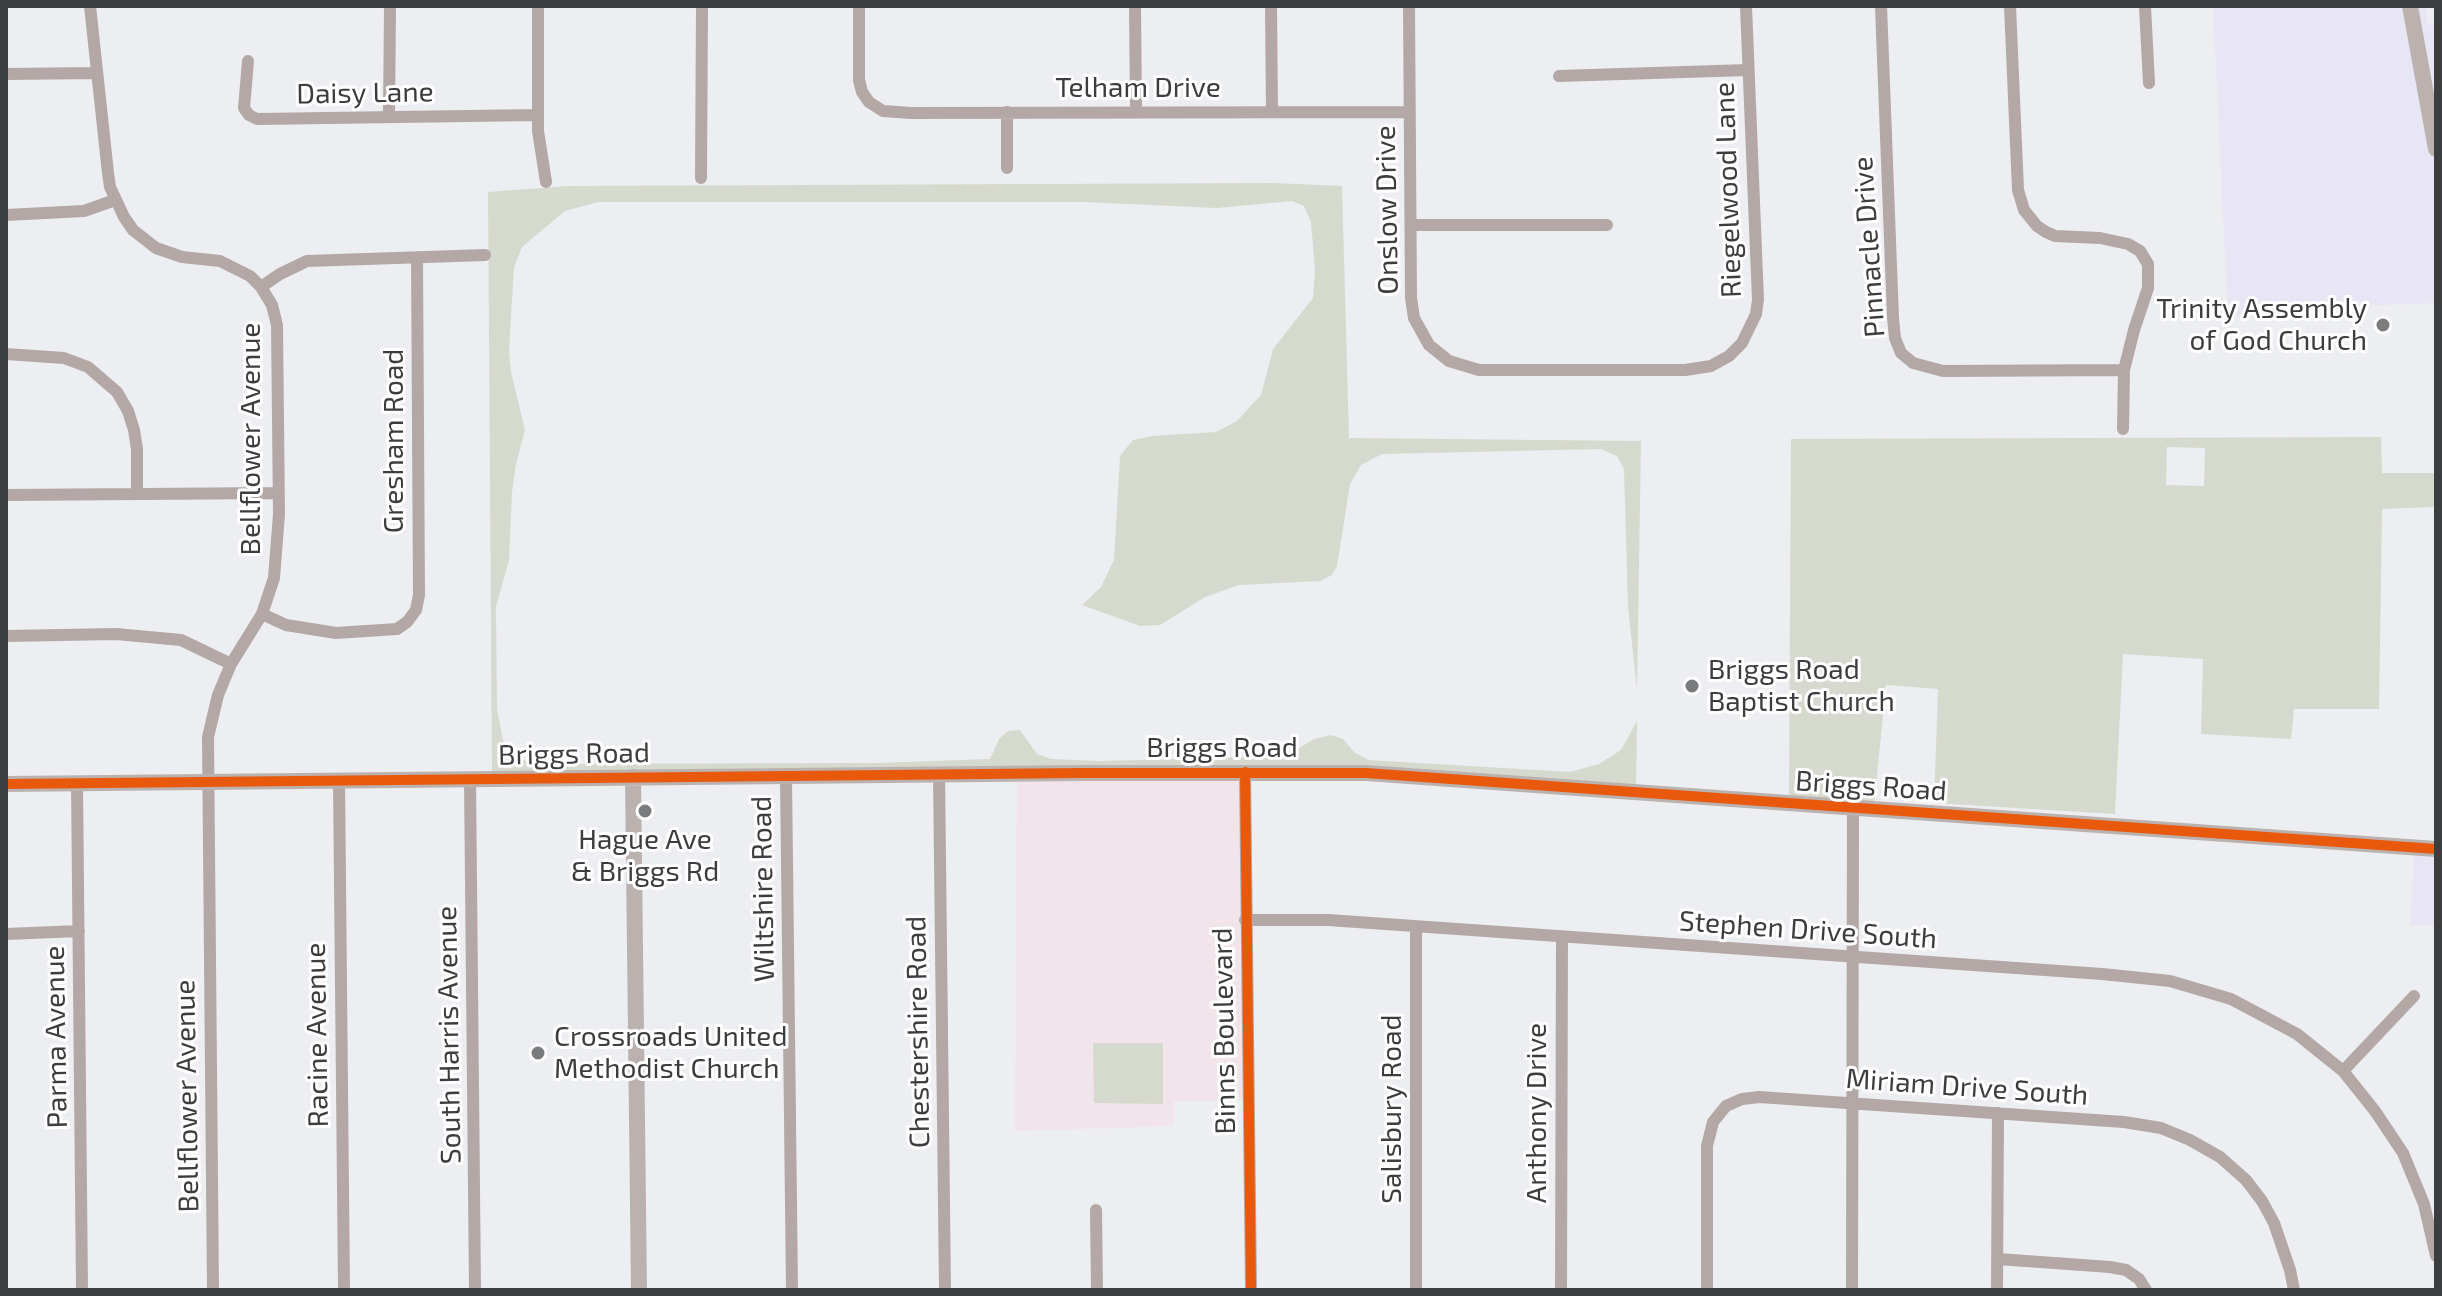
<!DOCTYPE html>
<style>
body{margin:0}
#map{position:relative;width:2442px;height:1296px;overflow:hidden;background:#edeef1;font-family:"Exo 2",sans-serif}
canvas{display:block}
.frame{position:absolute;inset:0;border:8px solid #3c3d3f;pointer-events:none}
</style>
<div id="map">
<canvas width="2442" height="1296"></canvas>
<div class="frame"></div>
</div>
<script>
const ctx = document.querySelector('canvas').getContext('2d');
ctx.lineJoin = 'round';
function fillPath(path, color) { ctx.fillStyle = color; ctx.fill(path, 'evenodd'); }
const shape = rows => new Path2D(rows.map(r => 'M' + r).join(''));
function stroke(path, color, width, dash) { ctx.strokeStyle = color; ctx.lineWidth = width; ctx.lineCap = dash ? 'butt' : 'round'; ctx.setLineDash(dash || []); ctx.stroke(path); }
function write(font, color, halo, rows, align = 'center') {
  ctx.font = font + ' "Exo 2",sans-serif'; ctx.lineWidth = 6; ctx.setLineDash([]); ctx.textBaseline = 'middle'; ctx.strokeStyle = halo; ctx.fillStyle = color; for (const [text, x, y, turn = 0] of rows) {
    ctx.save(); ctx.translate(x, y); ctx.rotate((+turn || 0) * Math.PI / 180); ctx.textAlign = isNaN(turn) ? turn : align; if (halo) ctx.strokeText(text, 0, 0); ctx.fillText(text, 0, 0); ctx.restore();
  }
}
fillPath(shape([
 [2213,6,2425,6,2428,24,2436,23,2436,303,2253,310,2228,320],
 [2415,842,2436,844,2436,926,2410,925]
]), '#e8e6f4');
fillPath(shape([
 [1017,777,1243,777,1244,1101,1174,1101,1173,1126,1015,1131]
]), '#f1e4eb');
fillPath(shape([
 [1274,183,1342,186,1349,438,1641,441,1637,689,1628,607,1624,469,1617,456,1601,449,1382,454,1361,465,1350,484,1337,566,1332,575,1320,581,1239,585,1205,597,1160,625,1140,626,1082,605,1101,587,1114,560,1120,456,1133,440,1152,436,1216,432,1237,421,1261,395,1273,349,1313,298,1315,269,1311,222,1304,206,1292,201,1217,208,1084,202,598,202,565,211,522,247,514,267,509,350,511,372,525,430,516,464,512,492,509,560,496,607,497,709,503,740,514,755,532,764,877,763,990,759,999,739,1008,731,1020,730,1037,754,1051,759,1099,761,1286,756,1314,739,1331,735,1343,739,1354,752,1368,760,1570,772,1599,764,1621,750,1637,721,1636,788,1287,765,492,774,488,192,568,186],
 [2381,437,2382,473,2436,473,2436,507,2382,509,2379,709,2294,709,2291,739,2201,734,2203,659,2123,654,2115,814,1934,803,1938,689,1886,685,1874,804,1789,798,1791,439],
 [2167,447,2205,448,2204,486,2166,485],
 [1163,1043,1163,1104,1094,1103,1093,1043]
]), '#d6d9cd');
stroke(shape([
 [90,6,108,173,110,187,124,217,133,230,156,248,182,257,220,261,250,276,261,287,272,305,277,325,279,514,274,578,262,614,231,664,218,695,208,737,213,1290],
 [538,6,538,131,546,182],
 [859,6,859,80,862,92,869,102,883,111,911,113,1410,112],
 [1135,6,1136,111],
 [1271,6,1272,112],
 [1409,6,1411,298,1414,318,1429,345,1449,361,1479,370,1685,370,1711,366,1729,356,1742,343,1756,314,1758,300,1746,6],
 [1881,6,1893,318,1895,338,1901,353,1913,363,1943,371,2124,370],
 [2010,6,2018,190,2024,210,2037,226,2046,232,2055,236,2100,238,2128,244,2140,251,2148,264,2148,288,2134,330,2124,370,2123,429],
 [2145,6,2149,83],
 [248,61,244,108,249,115,257,119,538,115],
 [6,74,97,73],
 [1559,76,1748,70],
 [389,116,390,6],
 [1007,168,1007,112],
 [701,178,702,6],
 [6,215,84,211,115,200],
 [1411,225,1607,225],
 [261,287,280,274,307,261,485,255],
 [6,354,64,358,88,367,117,392,128,411,134,430,137,449,137,494],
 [6,495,278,493],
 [262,614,286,625,336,633,397,629,407,622,416,610,419,595,417,257],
 [6,636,116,634,181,640,231,664],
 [1245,772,1251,1290],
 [939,774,945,1290],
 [786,776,792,1290],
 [470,779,475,1290],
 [339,780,344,1290],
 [77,783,82,1290],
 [1245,920,1328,920,2102,974,2170,981,2231,999,2297,1034,2343,1071,2375,1111,2403,1153,2424,1204,2436,1256],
 [6,934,79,931],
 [2343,1071,2414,996],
 [1096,1210,1097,1290],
 [1998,1259,2110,1267,2126,1270,2139,1279,2146,1290],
 [1416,1290,1416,927],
 [1561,1290,1562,937],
 [1707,1290,1707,1146,1713,1122,1726,1106,1742,1099,1759,1097,2124,1122,2161,1128,2190,1140,2220,1157,2246,1180,2262,1201,2274,1223,2290,1270,2294,1290],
 [1852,1290,1853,809],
 [1997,1290,1998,1113]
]), '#b3a8a5', 12);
stroke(shape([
 [2410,6,2436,149],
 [633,777,639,1290],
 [6,784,1082,773,1366,773,2436,849]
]), '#bbb2b0', 16);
stroke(shape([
 [1245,772,1251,1290],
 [6,784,1082,773,1366,773,2436,849]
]), '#e8590c', 10);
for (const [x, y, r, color] of [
 [2383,325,8,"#7a7b7d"],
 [1692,686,8,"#7a7b7d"],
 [645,811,8,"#7a7b7d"],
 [538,1053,8,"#7a7b7d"]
]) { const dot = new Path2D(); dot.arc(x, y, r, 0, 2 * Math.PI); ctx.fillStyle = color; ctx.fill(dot); stroke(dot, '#fff', 3); }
write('28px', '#3c3d3f', '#fff', [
 ["Telham Drive",1138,88],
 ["Daisy Lane",365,93,-1],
 ["Riegelwood Lane",1728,190,-92],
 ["Onslow Drive",1387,210,-91],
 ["Pinnacle Drive",1869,247,-94],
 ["Bellflower Avenue",251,439,-90],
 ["Gresham Road",394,441,-90],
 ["Briggs Road",1222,748],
 ["Briggs Road",574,754,-1],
 ["Briggs Road",1871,786,4],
 ["Wiltshire Road",763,889,-91],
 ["Stephen Drive South",1808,930,4],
 ["Binns Boulevard",1224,1031,-91],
 ["Chestershire Road",918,1032,-91],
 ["Racine Avenue",317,1035,-91],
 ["South Harris Avenue",449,1035,-91],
 ["Parma Avenue",56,1037,-91],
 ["Miriam Drive South",1967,1087,4],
 ["Bellflower Avenue",187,1096,-91],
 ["Salisbury Road",1392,1109,-90],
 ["Anthony Drive",1537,1113,-90]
]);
write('28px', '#3c3d3f', '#fff', [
 ["Trinity Assembly",2367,309,"right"],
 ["of God Church",2367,341,"right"],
 ["Briggs Road",1708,670],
 ["Baptist Church",1708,702],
 ["Hague Ave",645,840,"center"],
 ["& Briggs Rd",645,872,"center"],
 ["Crossroads United",554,1037],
 ["Methodist Church",554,1069]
], 'left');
</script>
